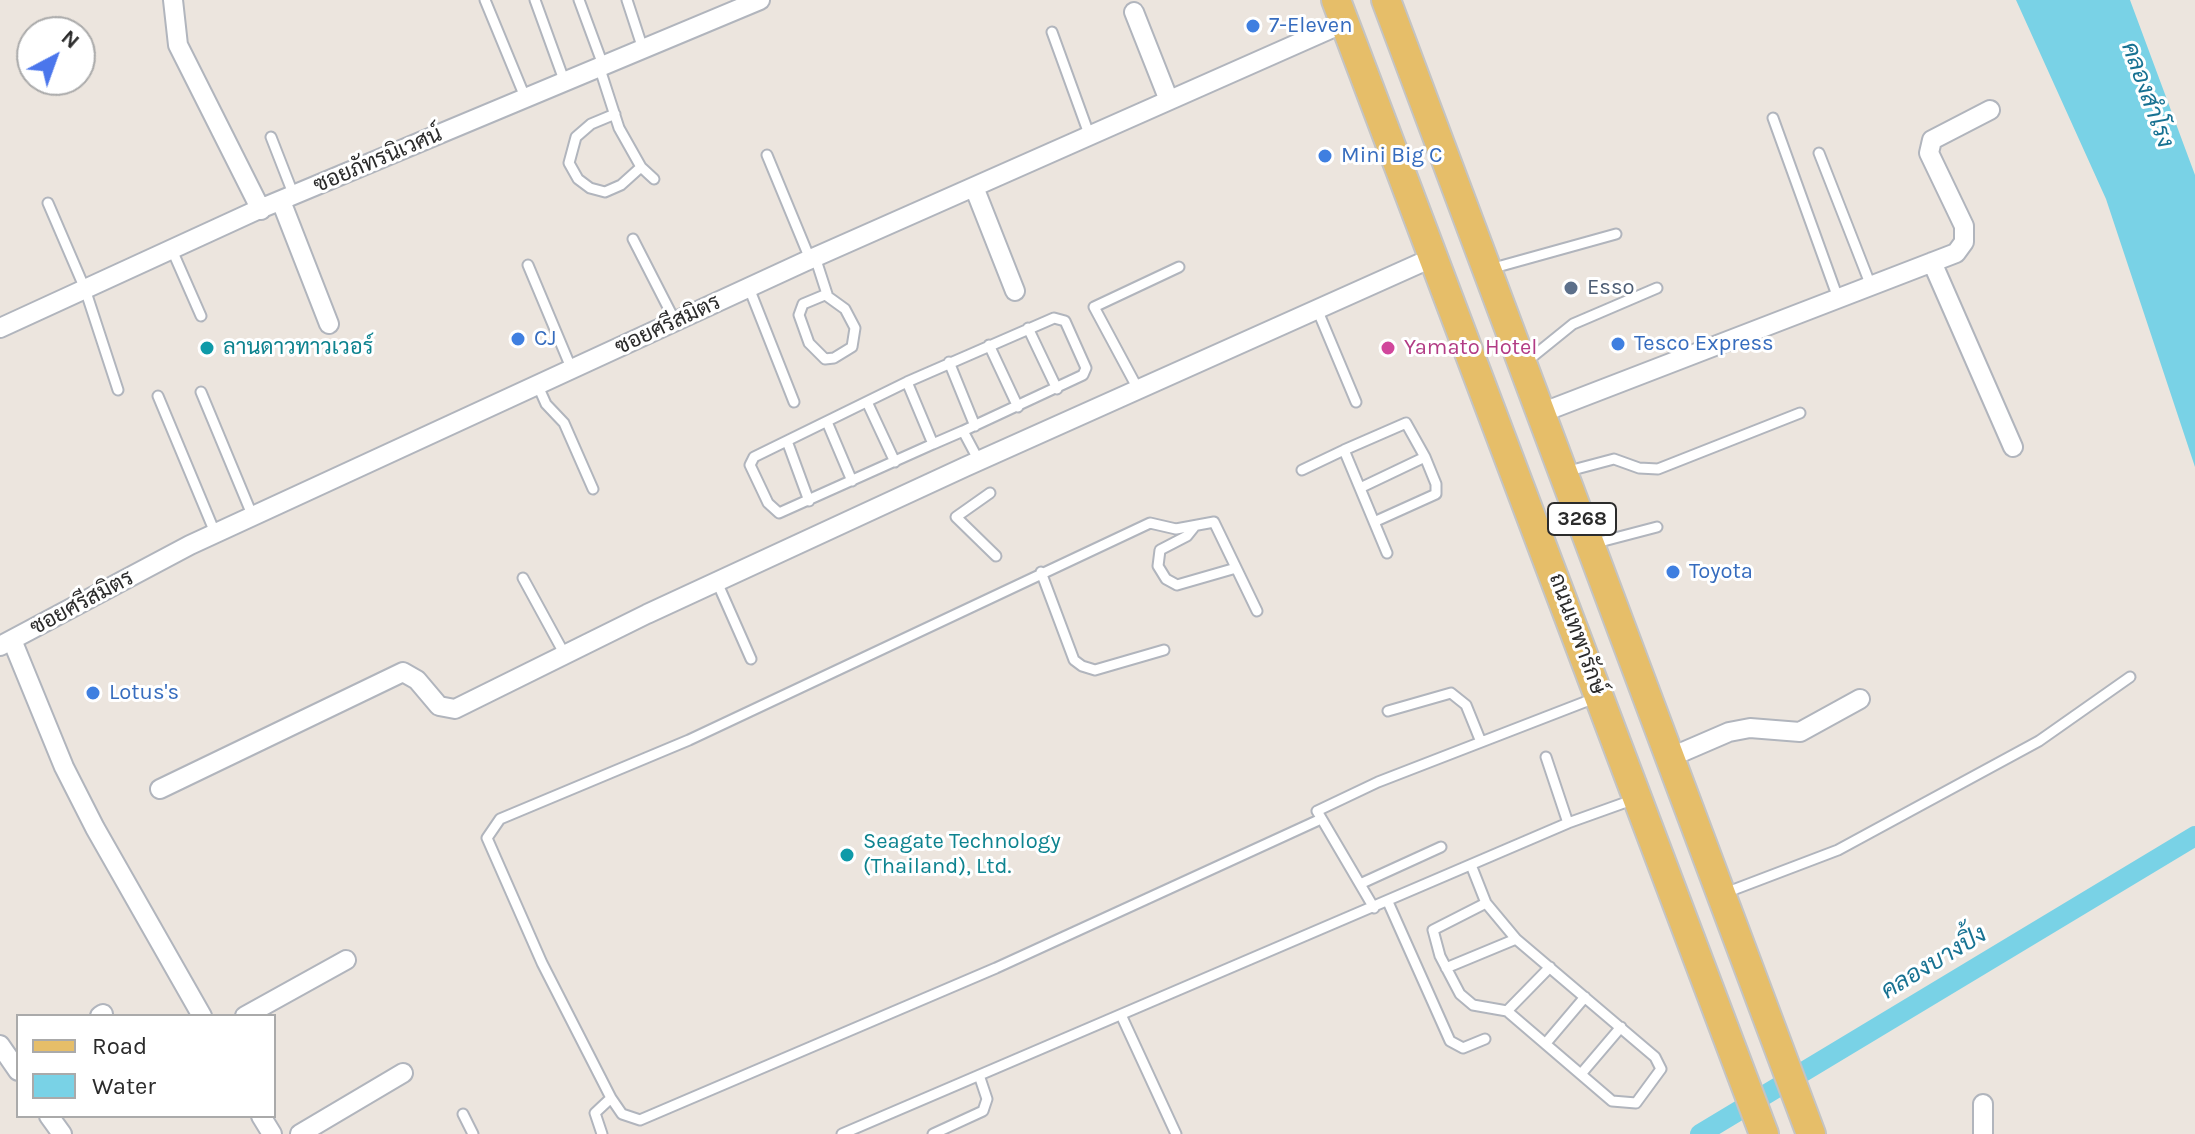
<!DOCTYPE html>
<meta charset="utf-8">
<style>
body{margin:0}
#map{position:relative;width:2195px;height:1134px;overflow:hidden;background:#ece5de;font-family:Karla,sans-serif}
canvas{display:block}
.legend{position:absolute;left:16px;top:1014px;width:260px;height:104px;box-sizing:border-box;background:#fff;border:2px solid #aaa;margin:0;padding:10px 14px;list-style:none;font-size:24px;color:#2b2b2b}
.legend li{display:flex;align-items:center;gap:16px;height:40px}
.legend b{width:40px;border:2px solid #aaa}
.north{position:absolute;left:16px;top:16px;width:80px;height:80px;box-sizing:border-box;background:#fff;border:2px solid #aaa;border-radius:50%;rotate:41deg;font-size:22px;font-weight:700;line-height:32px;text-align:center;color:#2b2b2b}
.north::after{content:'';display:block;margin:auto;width:28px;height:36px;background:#4b76ec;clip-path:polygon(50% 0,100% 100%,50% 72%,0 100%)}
</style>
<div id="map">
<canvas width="2195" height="1134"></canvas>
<ul class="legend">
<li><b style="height:10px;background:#e6be69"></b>Road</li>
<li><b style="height:22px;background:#79d2e6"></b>Water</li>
</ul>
<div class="north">N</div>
</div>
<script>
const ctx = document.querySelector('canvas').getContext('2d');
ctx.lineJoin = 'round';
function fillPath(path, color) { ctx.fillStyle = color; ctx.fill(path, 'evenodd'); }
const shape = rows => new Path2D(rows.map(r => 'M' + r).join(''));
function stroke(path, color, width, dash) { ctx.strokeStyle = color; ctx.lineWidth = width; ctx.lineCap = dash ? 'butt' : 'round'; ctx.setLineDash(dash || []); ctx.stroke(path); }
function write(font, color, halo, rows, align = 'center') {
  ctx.font = font + ' Karla,Sarabun,sans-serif'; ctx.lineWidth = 6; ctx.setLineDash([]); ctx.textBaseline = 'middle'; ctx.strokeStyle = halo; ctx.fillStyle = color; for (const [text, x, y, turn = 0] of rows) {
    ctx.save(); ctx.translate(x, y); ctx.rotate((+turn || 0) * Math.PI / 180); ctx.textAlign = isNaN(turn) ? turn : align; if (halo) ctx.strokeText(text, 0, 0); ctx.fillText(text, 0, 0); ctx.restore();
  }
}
fillPath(shape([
 [2016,0,2130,0,2195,175,2195,467,2106,199]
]), '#79d2e6');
stroke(shape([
 [1700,1134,2195,836]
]), '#79d2e6', 20);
const lane = shape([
 [485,0,525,97],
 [535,0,564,80],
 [579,0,603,65],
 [627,0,643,49],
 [1052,32,1089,134],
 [599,66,619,128,641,167,654,179],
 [615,114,591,124,576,137,569,163,578,179,590,188,605,192,621,185,641,167],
 [1773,118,1838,298],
 [271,137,294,196],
 [1819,153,1871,286],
 [767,155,810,259],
 [48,203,85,289,118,390],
 [633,239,675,321],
 [172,250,201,316],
 [816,260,827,294,827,296,845,309,855,328,852,347,834,358,825,359,809,343,799,315,803,304,827,294],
 [528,265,572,370],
 [1490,269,1616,234],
 [749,288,794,402],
 [1317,309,1356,402],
 [1028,328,1057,389],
 [989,345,1018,407],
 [949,362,975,426],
 [1526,362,1573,324,1657,288],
 [907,382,754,457,750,465,768,503,779,513,933,444],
 [538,386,546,404,564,423,593,489],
 [1138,389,1094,307,1179,267],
 [201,392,253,517],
 [158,396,216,535],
 [867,402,895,462],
 [827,422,852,481],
 [963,431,1083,375,1086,368,1065,321,1054,318,907,382,933,444,963,431,979,461],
 [787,441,809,501],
 [1344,450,1406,423,1425,457,1436,484,1436,494,1374,522],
 [1302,470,1344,450,1387,553],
 [1565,472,1614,459,1639,468,1658,469,1800,413],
 [1360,488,1425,457],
 [990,493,956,517,996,556],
 [1195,526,1187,536,1160,550,1158,566,1166,579,1177,585,1236,568],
 [1592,544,1657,527],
 [1041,572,1074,660,1082,666,1095,670,1164,650],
 [523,578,565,655],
 [717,582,751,659],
 [1257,611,1214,522,1176,529,1150,523,689,740,500,819,487,838,542,963,611,1098,622,1114,640,1120,996,968,1321,819],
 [1388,711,1451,693,1466,705,1481,742],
 [1546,757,1568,823],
 [1471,865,1486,903,1516,939,1655,1057,1661,1069,1636,1103,1612,1101,1507,1011,1473,1005,1460,994,1440,956,1433,930,1486,903],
 [1360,884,1441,847],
 [1725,893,1838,850,2039,741,2130,677],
 [1388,902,1450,1041,1463,1048,1485,1039],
 [1374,908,1317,811,1378,782,1595,698],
 [1446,968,1516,939],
 [1507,1011,1550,967],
 [1122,1017,1176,1134],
 [1546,1043,1585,997],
 [1581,1074,1621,1027],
 [463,1114,473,1134],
 [602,1134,595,1113,611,1098],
 [842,1134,1568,823,1635,799],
 [933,1134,983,1111,987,1099,980,1078]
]);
const street = shape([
 [173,0,178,45,261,210],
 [1134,12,1168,98],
 [974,187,1015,291],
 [281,201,329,324],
 [1932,262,2013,447],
 [0,328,255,211,760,0],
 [1541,413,1956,253,1964,242,1964,226,1929,153,1932,140,1990,110],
 [12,640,64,767,95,828,202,1016],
 [0,646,190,545,279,504,804,262,1344,23],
 [1671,757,1729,732,1750,728,1800,732,1860,699],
 [160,789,403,672,417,680,439,706,455,709,647,614,965,467,1434,257],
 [100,1016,103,1014],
 [245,1016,346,960],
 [0,1045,18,1071],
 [1983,1104,1983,1134],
 [49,1116,62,1134],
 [261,1116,272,1134],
 [300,1134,403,1073]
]);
const primary = shape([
 [1336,0,1764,1134],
 [1386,0,1811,1134]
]);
stroke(lane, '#b1b5bd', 13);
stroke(street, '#b1b5bd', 22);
stroke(primary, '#c4c4c4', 32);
stroke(lane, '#fff', 9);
stroke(street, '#fff', 18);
stroke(primary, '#e6be69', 28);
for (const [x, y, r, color] of [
 [1253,26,8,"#3f7fe0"],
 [1325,156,8,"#3f7fe0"],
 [1571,288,8,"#5c6f8a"],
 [518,339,8,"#3f7fe0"],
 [1618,344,8,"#3f7fe0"],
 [207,348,8,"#0f9aa8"],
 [1388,348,8,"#d1479c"],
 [1673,572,8,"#3f7fe0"],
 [93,693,8,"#3f7fe0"],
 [847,855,8,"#0f9aa8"]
]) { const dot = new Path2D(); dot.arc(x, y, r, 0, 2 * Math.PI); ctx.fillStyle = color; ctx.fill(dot); stroke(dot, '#fff', 3); }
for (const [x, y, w] of [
 [1582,519,68]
]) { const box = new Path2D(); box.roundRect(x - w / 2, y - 16, w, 32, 6); ctx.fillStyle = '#fff'; ctx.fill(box); stroke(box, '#2b2b2b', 2); }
write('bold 20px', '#2b2b2b', null, [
 ["3268",1582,519]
]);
write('22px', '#366cbe', '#fff', [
 ["7-Eleven",1269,26],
 ["Mini Big C",1341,156],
 ["CJ",534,339],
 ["Tesco Express",1634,344],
 ["Toyota",1689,572],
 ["Lotus's",109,693]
], 'left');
write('22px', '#2b2b2b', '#fff', [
 ["ซอยภัทรนิเวศน์",378,160,-23],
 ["ซอยศรีสมิตร",668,325,-25],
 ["ซอยศรีสมิตร",82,603,-28],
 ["ถนนเทพารักษ์",1577,634,70]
]);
write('22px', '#4e5e75', '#fff', [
 ["Esso",1587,288]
], 'left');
write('22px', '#0d838f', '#fff', [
 ["ลานดาวทาวเวอร์",223,348],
 ["Seagate Technology",863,842],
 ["(Thailand), Ltd.",863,867]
], 'left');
write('22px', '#b23c85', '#fff', [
 ["Yamato Hotel",1404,348]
], 'left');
write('italic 24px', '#187292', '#fff', [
 ["คลองสำโรง",2147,95,70],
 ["คลองบางปิ้ง",1934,963,-31]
]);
</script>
